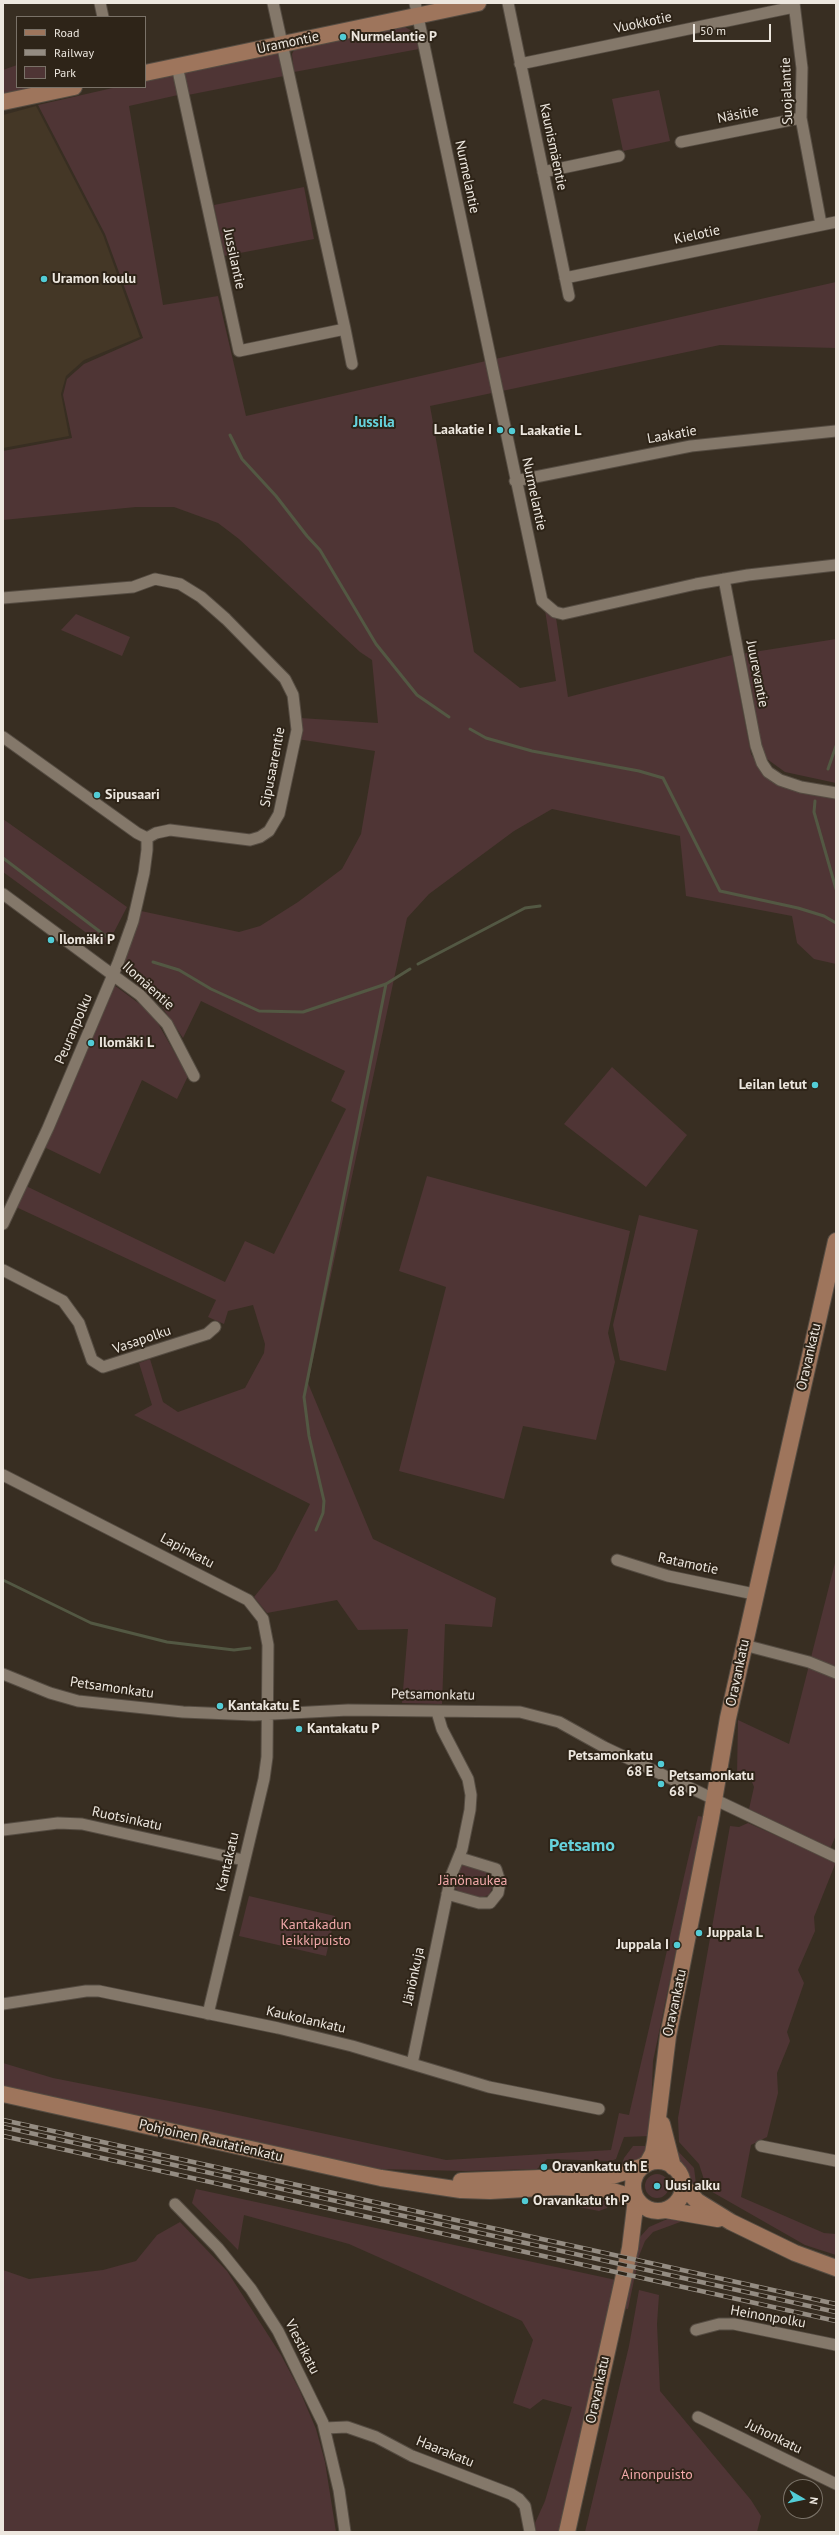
<!DOCTYPE html>
<meta charset="utf-8">
<style>
body{margin:0}
#map{position:relative;width:839px;height:2535px;overflow:hidden;background:#382e22;font-family:"PT Sans",sans-serif}
canvas{display:block}
.frame{position:absolute;inset:0;border:4px solid #ede7df;pointer-events:none}
.legend{position:absolute;left:16px;top:16px;width:130px;height:72px;box-sizing:border-box;background:#2e2418;border:1px solid #7a7268;margin:0;padding:5px 7px;list-style:none;font-size:12px;color:#ede7df}
.legend li{display:flex;align-items:center;gap:8px;height:20px}
.legend b{width:20px;border:1px solid #7a7268}
.north{position:absolute;left:783px;top:2479px;width:40px;height:40px;box-sizing:border-box;background:#2e2418;border:1px solid #7a7268;border-radius:50%;rotate:99deg;font-size:11px;font-weight:700;line-height:16px;text-align:center;color:#ede7df}
.north::after{content:'';display:block;margin:auto;width:14px;height:18px;background:#52ccd6;clip-path:polygon(50% 0,100% 100%,50% 72%,0 100%)}
.scale{position:absolute;left:693px;top:24px;width:78px;height:18px;box-sizing:border-box;border:2px solid #ede7df;border-top:0;padding-left:5px;font-size:12px;line-height:14px;white-space:nowrap;color:#ede7df;-webkit-text-stroke:3px #2e2418;paint-order:stroke}
</style>
<div id="map">
<canvas width="839" height="2535"></canvas>
<div class="frame"></div>
<ul class="legend">
<li><b style="height:5px;background:#9e755c"></b>Road</li>
<li><b style="height:5px;background:#948c82"></b>Railway</li>
<li><b style="height:11px;background:#4f3535"></b>Park</li>
</ul>
<div class="north">N</div>
<div class="scale">50 m</div>
</div>
<script>
const ctx = document.querySelector('canvas').getContext('2d');
ctx.lineJoin = 'round';
function fillPath(path, color) { ctx.fillStyle = color; ctx.fill(path, 'evenodd'); }
const shape = rows => new Path2D(rows.map(r => 'M' + r).join(''));
function stroke(path, color, width, dash) { ctx.strokeStyle = color; ctx.lineWidth = width; ctx.lineCap = dash ? 'butt' : 'round'; ctx.setLineDash(dash || []); ctx.stroke(path); }
function write(font, color, halo, rows, align = 'center') {
  ctx.font = font + ' "PT Sans",sans-serif'; ctx.lineWidth = 4; ctx.setLineDash([]); ctx.textBaseline = 'middle'; ctx.strokeStyle = halo; ctx.fillStyle = color; for (const [text, x, y, turn = 0] of rows) {
    ctx.save(); ctx.translate(x, y); ctx.rotate((+turn || 0) * Math.PI / 180); ctx.textAlign = isNaN(turn) ? turn : align; if (halo) ctx.strokeText(text, 0, 0); ctx.fillText(text, 0, 0); ctx.restore();
  }
}
fillPath(shape([
 [36,106,103,235,140,337,84,360,66,376,61,394,69,436,3,448,3,115]
]), '#443726');
fillPath(shape([
 [403,26,412,31,419,49,294,72,292,54,295,48],
 [275,53,280,56,284,76,188,95,184,80,185,72],
 [17,65,17,87,36,87,3,94,3,70],
 [174,75,178,95,129,106,163,305,218,296,246,416,486,361,492,393,430,406,474,652,520,688,556,681,545,610,556,618,568,697,732,655,751,754,765,776,798,792,836,799,836,964,814,959,797,943,792,916,686,896,680,836,552,809,514,831,429,894,407,918,308,1383,373,1539,496,1598,492,1627,445,1624,442,1704,402,1703,408,1629,358,1630,337,1600,267,1613,254,1597,276,1570,310,1504,134,1415,152,1405,139,1363,150,1359,163,1402,178,1412,245,1388,264,1353,265,1344,253,1305,228,1311,224,1324,208,1317,216,1300,16,1207,26,1186,225,1282,245,1241,274,1254,346,1109,331,1101,345,1071,201,1001,183,1038,158,1001,137,986,139,976,123,965,141,911,239,932,260,926,298,902,342,869,361,834,375,751,297,739,300,718,378,723,372,660,360,652,239,539,218,523,174,507,136,507,3,520,3,451,72,438,63,395,67,379,84,364,143,338,105,234,38,105,117,87,145,87,145,81],
 [659,90,670,141,623,151,612,99],
 [304,187,314,239,224,256,214,205],
 [836,282,836,348,720,345,502,391,495,359],
 [76,614,130,637,122,656,61,630],
 [836,639,836,783,785,772,767,759,761,745,741,654],
 [3,819,127,907,114,932,103,945,3,872],
 [114,985,152,1013,188,1076,177,1099,142,1080,100,1174,44,1147],
 [612,1067,687,1135,646,1187,564,1124],
 [427,1176,630,1231,608,1333,615,1362,596,1440,523,1426,504,1499,399,1471,446,1287,399,1271],
 [639,1215,698,1230,666,1371,620,1360,613,1325],
 [836,1559,836,1835,830,1849,749,1809,754,1787,750,1777,737,1775,738,1720,789,1744],
 [698,1816,704,1817,653,2061,650,2136,624,2137,616,2159,611,2161,547,2159,537,2169,466,2171,376,2169,309,2156,3,2086,3,2063,53,2078,210,2109,446,2160,611,2150,619,2113,629,2115],
 [748,1823,836,1862,814,1917,815,1931,798,1970,804,1983,787,2032,790,2041,777,2073,778,2093,767,2137,751,2145,741,2197,824,2233,836,2234,836,2255,805,2245,707,2189,699,2164,679,2142,678,2118,730,1826,739,1827],
 [466,1864,493,1872,493,1886,489,1895,479,1898,464,1895,452,1886,458,1867],
 [249,1896,335,1916,326,1956,239,1936],
 [633,2146,650,2146,644,2158,621,2167,624,2158],
 [674,2147,694,2168,697,2191,689,2187,686,2173],
 '645 2186a12 12 0 1 1 24 0a12 12 0 1 1-24 0Z',
 [196,2189,616,2280,563,2532,536,2532,535,2523,545,2501,572,2407,543,2399,530,2409,513,2403,533,2340,522,2321,349,2244,244,2215,238,2250,192,2203],
 [564,2192,610,2195,610,2200,607,2208,599,2211,538,2199,537,2196],
 [672,2217,683,2221,653,2232,645,2241,639,2256,628,2309,622,2308,633,2254,640,2237,649,2227],
 [180,2222,227,2271,281,2355,299,2389,316,2429,325,2462,336,2532,3,2532,3,2270,29,2279,103,2270,136,2261,157,2235],
 [639,2290,659,2295,657,2324,660,2391,751,2500,761,2516,757,2532,585,2532,629,2346]
]), '#4f3535');
stroke(shape([
 [230,435,242,459,276,496,307,536,320,550,376,644,417,695,449,717],
 [470,729,486,738,532,751,639,771,663,778,720,891,798,908,824,916,836,923],
 [828,769,836,746],
 [815,801,814,812,836,889],
 [3,858,107,937],
 [153,962,179,970,211,989,259,1011,303,1012,386,984,410,969],
 [418,964,525,908,540,906],
 [316,1530,323,1513,324,1501,309,1436,304,1397,386,984],
 [3,1580,91,1623,167,1642,234,1650,250,1648]
]), '#535843', 3);
const street = shape([
 [100,3,103,17],
 [415,3,542,601,555,612,563,614,696,584,748,575,836,565],
 [508,3,569,296],
 [794,3,802,68,801,118,821,224],
 [520,64,794,7],
 [177,66,239,351,345,329,273,3],
 [681,142,801,118],
 [543,172,619,156],
 [565,278,836,222],
 [345,329,352,364],
 [515,481,691,446,836,431],
 [724,579,756,746,762,763,768,772,780,780,801,787,836,793],
 [3,598,133,587,155,579,180,584,201,597,226,619,285,679,293,695,297,730,279,814,269,831,260,837,250,840,170,830,156,833,147,838,137,833,3,737],
 [3,894,140,995,167,1024,194,1076],
 [3,1224,48,1128,118,963,133,921,144,873,147,850,147,838],
 [3,1270,63,1301,79,1323,92,1360,103,1367,207,1334,215,1327],
 [3,1475,248,1600,263,1619,268,1645,267,1757,264,1779,208,2014],
 [617,1560,668,1576,754,1594],
 [744,1645,809,1662,836,1673],
 [3,1674,50,1693,78,1701,183,1712,254,1715,348,1710,520,1712,559,1722,604,1747,836,1857],
 [3,1830,58,1823,82,1824,243,1860],
 [447,1894,479,1903,490,1903,498,1893,500,1882,496,1869,460,1858],
 [3,2004,86,1991,99,1991,278,2028,352,2046,489,2087,599,2109],
 [412,2064,451,1876,462,1849,470,1810,471,1795,468,1779,442,1729,437,1712],
 [761,2146,836,2161],
 [175,2204,218,2248,251,2289,278,2331,323,2423,339,2490,345,2532],
 [696,2330,719,2324,734,2324,836,2345],
 [698,2417,836,2484],
 [325,2428,347,2427,376,2437,412,2456,511,2494,519,2499,525,2506,530,2532]
]);
const secondary = shape([
 [145,73,478,3],
 [3,102,74,87],
 [3,2094,381,2178,461,2190,490,2191,559,2187,609,2190,635,2198],
 [662,2124,673,2167],
 '633 2186a25 25 0 1 1 50 0a25 25 0 1 1-50 0Z',
 [647,2164,653,2153,655,2142,668,2036,711,1818,728,1718,836,1241],
 [461,2181,595,2176,615,2175,641,2167],
 [683,2186,697,2201,731,2222,795,2253,836,2268],
 [666,2210,718,2219],
 [567,2532,630,2248,636,2199]
]);
stroke(street, '#554c42', 13);
stroke(secondary, '#554c42', 18);
stroke(street, '#84786a', 11);
stroke(secondary, '#9e755c', 16);
const rail = shape([
 [3,2120,836,2304],
 [3,2127,836,2312],
 [3,2136,836,2321]
]);
stroke(rail, '#948c82', 4.5);
stroke(rail, '#2e2418', 3, [9]);
for (const [x, y, r, color] of [
 [343,37,4,"#52ccd6"],
 [44,279,4,"#52ccd6"],
 [500,430,4,"#52ccd6"],
 [512,431,4,"#52ccd6"],
 [97,795,4,"#52ccd6"],
 [51,940,4,"#52ccd6"],
 [91,1043,4,"#52ccd6"],
 [815,1085,4,"#52ccd6"],
 [220,1706,4,"#52ccd6"],
 [299,1729,4,"#52ccd6"],
 [661,1764,4,"#52ccd6"],
 [661,1784,4,"#52ccd6"],
 [699,1933,4,"#52ccd6"],
 [677,1945,4,"#52ccd6"],
 [544,2167,4,"#52ccd6"],
 [657,2186,4,"#52ccd6"],
 [525,2201,4,"#52ccd6"]
]) { const dot = new Path2D(); dot.arc(x, y, r, 0, 2 * Math.PI); ctx.fillStyle = color; ctx.fill(dot); stroke(dot, '#2e2418', 1.5); }
write('14px', '#ede7df', '#2e2418', [
 ["Vuokkotie",643,23,-12],
 ["Uramontie",288,43,-12],
 ["Suojalantie",787,91,-92],
 ["Näsitie",738,115,-11],
 ["Kaunismäentie",553,147,78],
 ["Nurmelantie",467,177,78],
 ["Kielotie",697,235,-12],
 ["Jussilantie",234,259,78],
 ["Laakatie",672,435,-10],
 ["Nurmelantie",534,494,78],
 ["Juurevantie",757,674,79],
 ["Sipusaarentie",273,767,-79],
 ["Ilomäentie",148,986,42],
 ["Peuranpolku",74,1029,-67],
 ["Vasapolku",142,1340,-19],
 ["Oravankatu",809,1357,-77],
 ["Lapinkatu",187,1551,28],
 ["Ratamotie",688,1564,12],
 ["Oravankatu",738,1673,-78],
 ["Petsamonkatu",112,1688,8],
 ["Petsamonkatu",433,1695,1],
 ["Ruotsinkatu",127,1819,12],
 ["Kantakatu",228,1862,-77],
 ["Jänönkuja",414,1976,-78],
 ["Oravankatu",675,2003,-78],
 ["Kaukolankatu",306,2020,13],
 ["Pohjoinen Rautatienkatu",211,2141,13],
 ["Heinonpolku",768,2317,10],
 ["Viestikatu",302,2347,63],
 ["Oravankatu",598,2390,-78],
 ["Juhonkatu",774,2437,26],
 ["Haarakatu",445,2452,22]
]);
write('bold 14px', '#ede7df', '#2e2418', [
 ["Nurmelantie P",351,37],
 ["Uramon koulu",52,279],
 ["Laakatie I",492,430,"right"],
 ["Laakatie L",520,431],
 ["Sipusaari",105,795],
 ["Ilomäki P",59,940],
 ["Ilomäki L",99,1043],
 ["Leilan letut",807,1085,"right"],
 ["Kantakatu E",228,1706],
 ["Kantakatu P",307,1729],
 ["Petsamonkatu",653,1756,"right"],
 ["68 E",653,1772,"right"],
 ["Petsamonkatu",669,1776],
 ["68 P",669,1792],
 ["Juppala L",707,1933],
 ["Juppala I",669,1945,"right"],
 ["Oravankatu th E",552,2167],
 ["Uusi alku",665,2186],
 ["Oravankatu th P",533,2201]
], 'left');
write('14px', '#f1a8a9', '#2e2418', [
 ["Jänönaukea",473,1881],
 ["Kantakadun",316,1925],
 ["leikkipuisto",316,1941],
 ["Ainonpuisto",657,2475]
]);
write('bold 15px', '#66d2dc', '#2e2418', [
 ["Jussila",374,423]
]);
write('bold 18px', '#66d2dc', '#2e2418', [
 ["Petsamo",582,1846]
]);
</script>
